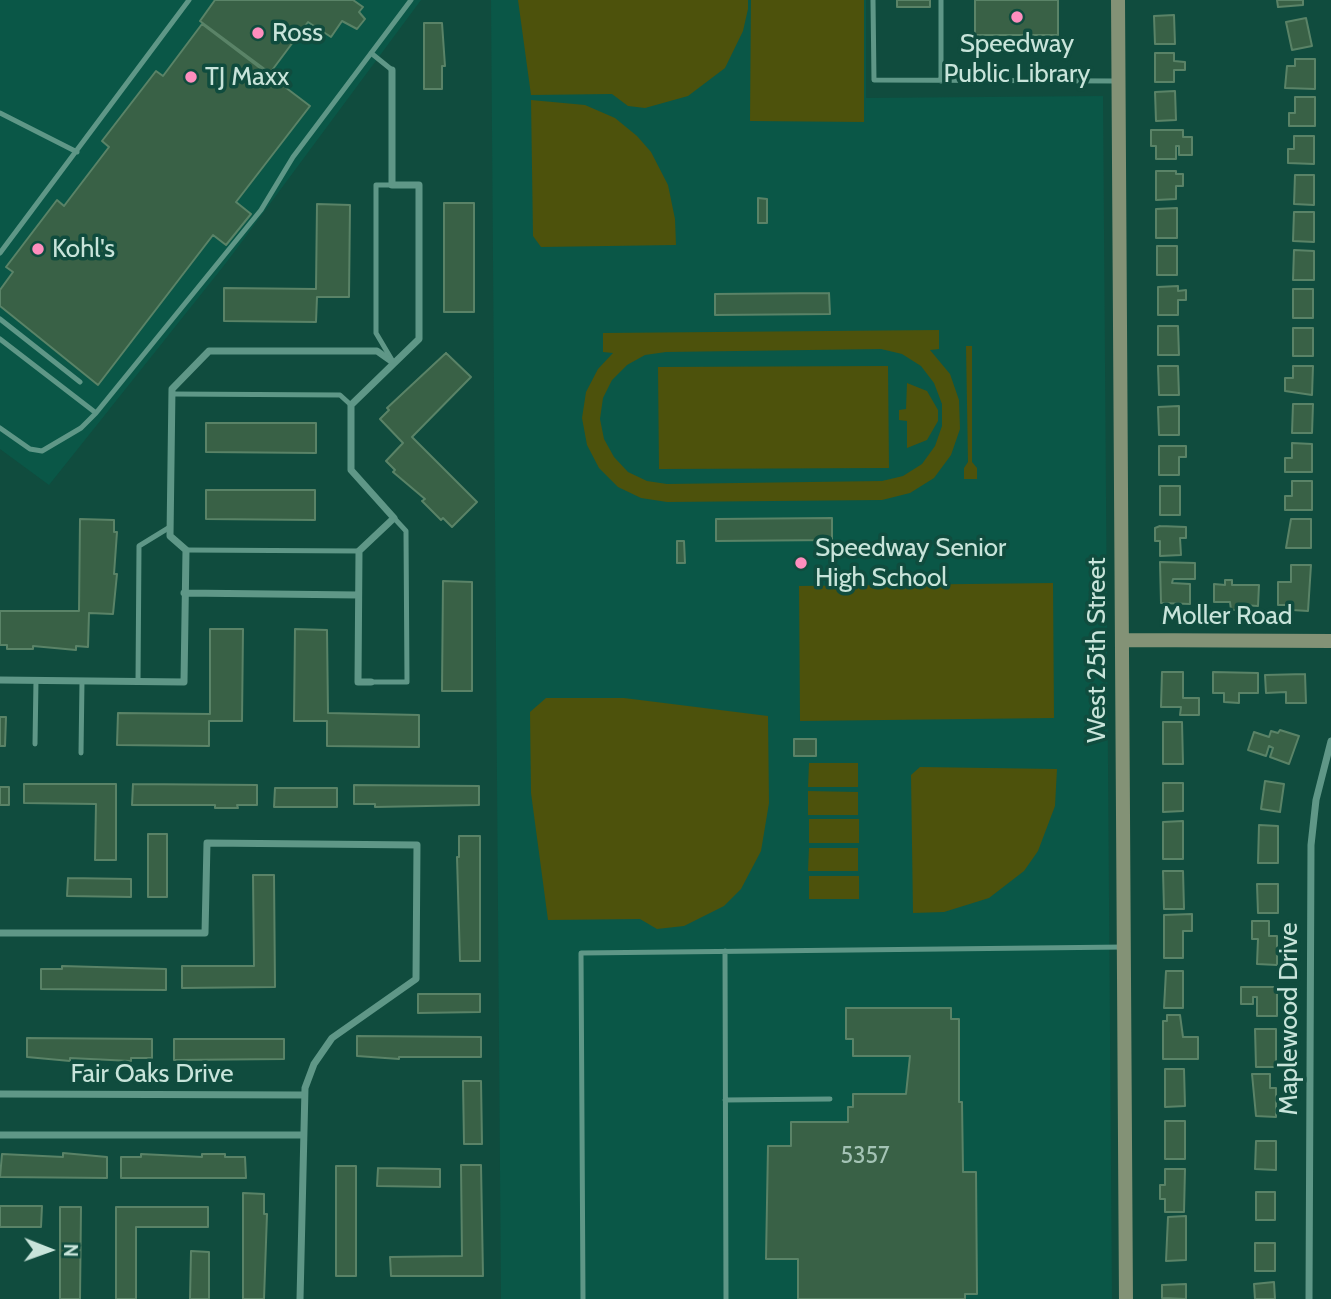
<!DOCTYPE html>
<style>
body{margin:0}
#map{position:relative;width:1331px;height:1299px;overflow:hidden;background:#104c3e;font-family:Cabin,sans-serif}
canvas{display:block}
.north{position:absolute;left:14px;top:1215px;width:70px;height:70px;-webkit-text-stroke:5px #104c3e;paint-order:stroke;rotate:91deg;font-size:19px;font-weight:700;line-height:28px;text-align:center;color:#c8e4da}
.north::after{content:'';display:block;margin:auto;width:24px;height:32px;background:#c8e4da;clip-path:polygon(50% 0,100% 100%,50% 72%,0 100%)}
</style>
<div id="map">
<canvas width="1331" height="1299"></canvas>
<div class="north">N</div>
</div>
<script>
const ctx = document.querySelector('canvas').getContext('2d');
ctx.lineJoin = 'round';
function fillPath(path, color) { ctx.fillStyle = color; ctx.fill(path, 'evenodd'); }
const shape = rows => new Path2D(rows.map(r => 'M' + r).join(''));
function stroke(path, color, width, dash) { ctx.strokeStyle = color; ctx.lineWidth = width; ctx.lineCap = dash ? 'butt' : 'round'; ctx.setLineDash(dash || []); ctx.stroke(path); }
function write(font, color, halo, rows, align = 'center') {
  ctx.font = font + ' Cabin,sans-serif'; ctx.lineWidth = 7; ctx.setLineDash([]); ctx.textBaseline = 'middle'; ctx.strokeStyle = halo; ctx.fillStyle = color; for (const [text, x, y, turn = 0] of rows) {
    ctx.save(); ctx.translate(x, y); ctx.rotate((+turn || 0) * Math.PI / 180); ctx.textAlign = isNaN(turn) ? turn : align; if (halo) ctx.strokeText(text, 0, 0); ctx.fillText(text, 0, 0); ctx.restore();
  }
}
fillPath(shape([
 [0,0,421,0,226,263,49,485,0,449],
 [491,0,866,0,866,98,1103,96,1112,1299,501,1299]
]), '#0a5747');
fillPath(shape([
 [518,0,748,0,748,9,743,31,725,68,688,96,645,108,628,106,612,94,531,95],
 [751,0,864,0,864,122,750,121],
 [531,100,585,105,615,118,637,136,651,152,668,185,675,219,676,245,541,247,533,236],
 [939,330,939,349,930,350,950,374,959,400,960,429,951,455,934,478,910,493,882,500,667,502,641,498,618,487,599,468,587,445,582,418,586,392,598,369,613,353,603,352,603,333],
 [881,349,902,354,921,366,934,383,942,404,942,426,935,446,922,464,903,476,882,481,667,484,647,481,628,472,614,457,604,439,600,419,603,398,612,380,627,365,645,355,666,352],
 [966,346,972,346,972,462,977,468,977,479,964,479,964,468,968,462],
 [888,366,889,468,659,469,658,367],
 [907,383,927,391,938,410,938,421,927,440,907,448,907,421,899,420,899,410,906,409],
 [1053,583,1054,718,800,721,799,586],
 [546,698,624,698,768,716,769,803,761,851,741,889,724,906,684,926,657,929,640,919,548,920,531,793,530,712],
 [809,763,858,763,858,787,808,787],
 [920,767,1057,769,1055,806,1038,851,1024,871,989,898,944,912,913,913,911,775],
 [808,791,858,792,858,815,808,815],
 [809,819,859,819,859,843,809,843],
 [809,848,858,848,858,871,808,871],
 [809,876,859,876,859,899,809,899]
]), '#4d520c');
const building = shape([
 [215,0,353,0,363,7,359,12,365,19,357,29,342,21,331,37,308,22,270,73,200,21,215,0],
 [897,0,930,0,930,7,897,7,897,0],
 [975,0,1058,0,1058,35,975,35,975,0],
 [1277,0,1303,0,1303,5,1278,7,1277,0],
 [1174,15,1175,44,1155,44,1154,16,1174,15],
 [1306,18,1312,46,1292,50,1286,22,1306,18],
 [424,23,442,23,445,66,442,66,442,89,424,89,424,23],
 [202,24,310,106,236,202,251,214,226,245,213,235,98,385,0,306,0,290,13,272,6,267,57,200,64,206,109,147,102,141,156,71,163,76,202,24],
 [1155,53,1174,53,1174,61,1185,62,1185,70,1174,70,1174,82,1155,82,1155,53],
 [1295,59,1315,59,1315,89,1285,88,1287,66,1295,66,1295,59],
 [1175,91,1176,120,1156,121,1155,92,1175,91],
 [1295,97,1315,97,1315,126,1289,126,1289,113,1295,113,1295,97],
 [1151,130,1183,130,1183,137,1192,137,1192,155,1179,155,1179,146,1176,146,1176,159,1156,159,1156,146,1151,146,1151,130],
 [1294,136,1314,136,1314,164,1288,163,1288,149,1294,149,1294,136],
 [1156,171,1176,171,1176,174,1183,174,1183,186,1176,186,1176,199,1156,200,1156,171],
 [1295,175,1314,175,1314,205,1294,204,1295,175],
 [758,198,767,199,767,223,758,223,758,198],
 [444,203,474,203,474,312,444,312,444,203],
 [317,204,350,205,349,297,317,297,316,322,224,321,224,288,316,289,317,204],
 [1177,208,1177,238,1156,238,1156,209,1177,208],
 [1294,212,1314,212,1314,242,1293,241,1294,212],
 [1157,246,1177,246,1177,275,1157,275,1157,246],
 [1294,250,1314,251,1314,280,1293,280,1294,250],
 [1178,286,1178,291,1186,290,1186,300,1178,300,1178,315,1158,315,1158,287,1178,286],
 [1293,289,1313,289,1313,318,1293,318,1293,289],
 [829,293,830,314,715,315,715,294,829,293],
 [1158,326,1178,326,1179,355,1158,355,1158,326],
 [1293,328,1313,328,1313,356,1293,356,1293,328],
 [446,353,471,377,412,437,477,502,452,527,443,518,441,520,422,501,425,499,393,472,395,470,386,461,403,443,380,419,389,410,387,408,446,353],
 [1158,366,1178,366,1179,395,1159,395,1158,366],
 [1293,366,1313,366,1312,395,1285,391,1285,378,1293,378,1293,366],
 [1293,404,1313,404,1312,433,1292,433,1293,404],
 [1179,406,1179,435,1159,435,1158,407,1179,406],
 [206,423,316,423,316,453,206,452,206,423],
 [1292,443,1312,444,1312,472,1285,472,1285,458,1292,458,1292,443],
 [1159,446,1186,446,1186,457,1179,457,1179,475,1159,475,1159,446],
 [1292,481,1312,481,1312,510,1285,510,1285,496,1292,496,1292,481],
 [1160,486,1180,486,1180,515,1160,515,1160,486],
 [206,490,315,490,315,520,206,519,206,490],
 [832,518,832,540,716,541,716,519,832,518],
 [80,519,114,520,114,532,117,532,114,574,117,574,113,614,89,613,88,647,76,646,76,650,33,646,33,649,7,649,7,645,0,645,0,611,79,611,80,519],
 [1291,519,1311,519,1311,548,1286,548,1291,519],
 [1160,526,1186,527,1186,538,1180,538,1181,555,1160,556,1160,541,1155,541,1155,528,1160,526],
 [677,541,684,541,685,563,677,563,677,541],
 [1160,562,1195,563,1195,579,1173,579,1172,583,1190,584,1190,604,1161,603,1160,562],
 [1291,565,1311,565,1308,611,1292,610,1292,605,1278,605,1278,582,1291,582,1291,565],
 [1225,580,1232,580,1232,585,1259,585,1258,606,1242,605,1242,610,1231,610,1230,602,1214,602,1214,584,1225,585,1225,580],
 [443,581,472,582,472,691,442,691,443,581],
 [210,629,243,629,242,721,209,721,209,746,117,745,118,713,210,714,210,629],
 [295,629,327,630,328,713,419,715,419,747,327,746,327,721,294,721,295,629],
 [1162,672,1183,672,1183,698,1199,698,1199,715,1180,715,1181,707,1161,707,1162,672],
 [1213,672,1258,673,1258,693,1239,693,1239,703,1224,702,1224,693,1213,693,1213,672],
 [1305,674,1306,703,1286,703,1286,692,1266,693,1265,675,1305,674],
 [0,717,6,717,5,746,0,746,0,717],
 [1163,722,1182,722,1183,764,1163,764,1163,722],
 [1280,730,1299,736,1289,764,1270,757,1273,748,1269,746,1266,756,1248,750,1254,732,1269,737,1271,731,1278,733,1280,730],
 [794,739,816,739,816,756,794,756,794,739],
 [1265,781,1284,784,1280,812,1261,809,1265,781],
 [1163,783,1183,783,1183,811,1163,812,1163,783],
 [24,784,116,784,116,860,95,860,96,804,24,803,24,784],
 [133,784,257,785,257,805,237,805,238,808,215,808,215,805,132,805,133,784],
 [354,785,479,786,479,805,375,807,375,804,354,804,354,785],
 [0,787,9,787,9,805,0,805,0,787],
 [275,788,337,788,337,807,274,807,275,788],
 [1183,821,1183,859,1163,859,1163,822,1183,821],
 [1259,825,1278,826,1278,863,1258,863,1259,825],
 [148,834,167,834,167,897,148,897,148,834],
 [459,836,480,836,480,961,460,961,457,857,459,857,459,836],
 [1163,871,1183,871,1184,909,1164,909,1163,871],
 [253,875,274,875,275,987,182,988,182,966,254,966,253,875],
 [68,878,131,879,131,897,67,896,68,878],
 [1257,884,1278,884,1278,913,1258,913,1257,884],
 [1192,914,1192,931,1183,931,1183,958,1164,958,1164,915,1192,914],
 [1252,921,1269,921,1269,936,1277,936,1277,965,1257,964,1258,939,1252,939,1252,921],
 [62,966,166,969,166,990,41,989,41,969,62,969,62,966],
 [1166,971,1183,971,1183,1008,1164,1008,1166,971],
 [1241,987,1277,987,1277,1016,1257,1016,1257,997,1253,997,1253,1004,1241,1004,1241,987],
 [418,994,480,994,480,1012,418,1013,418,994],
 [846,1008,951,1008,951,1019,959,1019,959,1102,962,1102,963,1172,976,1172,977,1294,965,1294,965,1299,798,1299,798,1259,766,1259,768,1146,791,1146,791,1122,848,1122,848,1107,853,1107,853,1094,906,1094,910,1056,853,1056,853,1039,846,1039,846,1008],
 [1167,1015,1180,1015,1183,1037,1198,1037,1198,1059,1163,1059,1163,1021,1167,1021,1167,1015],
 [1255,1029,1276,1029,1276,1067,1256,1067,1255,1029],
 [357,1036,481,1037,481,1057,399,1057,399,1059,357,1056,357,1036],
 [27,1038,152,1039,152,1058,131,1058,131,1061,70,1058,70,1061,27,1057,27,1038],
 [174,1039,284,1039,284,1059,174,1060,174,1039],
 [1165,1069,1184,1069,1185,1106,1165,1107,1165,1069],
 [1252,1074,1270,1074,1270,1088,1276,1088,1276,1117,1256,1116,1252,1074],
 [463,1081,481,1081,482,1144,464,1144,463,1081],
 [1165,1121,1185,1121,1185,1159,1165,1159,1165,1121],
 [1256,1141,1276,1141,1276,1170,1255,1169,1256,1141],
 [63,1153,107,1157,107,1178,0,1177,2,1154,63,1157,63,1153],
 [141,1154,202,1157,202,1154,225,1154,225,1157,245,1157,246,1178,121,1178,121,1157,141,1157,141,1154],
 [461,1165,481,1165,483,1276,391,1276,390,1257,462,1256,461,1165],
 [336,1166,356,1166,356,1276,336,1276,336,1166],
 [378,1168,440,1169,440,1187,377,1186,378,1168],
 [1165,1169,1185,1169,1184,1212,1165,1212,1165,1199,1160,1199,1160,1185,1165,1185,1165,1169],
 [1256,1192,1275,1192,1275,1220,1256,1220,1256,1192],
 [243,1193,264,1194,264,1214,267,1214,264,1299,243,1299,243,1193],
 [0,1206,42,1206,41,1227,0,1227,0,1206],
 [60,1207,81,1207,80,1299,60,1299,60,1207],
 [116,1207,208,1207,208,1227,136,1227,136,1299,116,1299,116,1207],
 [1186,1216,1186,1260,1166,1261,1168,1217,1186,1216],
 [1255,1243,1275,1243,1275,1271,1255,1271,1255,1243],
 [191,1251,209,1252,209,1299,190,1299,191,1251],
 [1274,1282,1275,1299,1255,1299,1254,1284,1274,1282],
 [1186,1284,1186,1299,1162,1298,1162,1285,1186,1284]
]);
fillPath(building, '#396146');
stroke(building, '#5a8367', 2);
stroke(shape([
 [873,0,874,80,1115,81],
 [941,0,941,81],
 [371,53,392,70],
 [0,113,77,152],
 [392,185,376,185,376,333,392,360],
 [0,253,189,0],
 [0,319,80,382],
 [0,339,96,413],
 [172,394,340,395,351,405],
 [0,428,30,449,42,451,81,428,96,413,261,210,293,157,411,0],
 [186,550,359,551],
 [138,682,139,546,170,527],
 [371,682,407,682,406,531,394,518],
 [35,744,36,680],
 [81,753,82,681],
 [725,951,726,1299],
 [725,1100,830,1099],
 [583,1299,581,953,1124,947]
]), '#5f9787', 5);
stroke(shape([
 [184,593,358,595],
 [0,680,184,682,186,550,170,536,172,389,209,351,377,351,394,363],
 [371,682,358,682,359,551,394,518,351,470,351,405,419,339,419,185,392,185,392,70],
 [0,933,205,933,207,843,417,845,416,979,332,1038,314,1064,305,1088,300,1299],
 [0,1094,304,1095],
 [0,1135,302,1135],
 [1309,1299,1311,845,1316,800,1331,741]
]), '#5f9787', 7);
stroke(shape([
 [1118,0,1126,1299],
 [1122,640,1331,641]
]), '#839276', 14);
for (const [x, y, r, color] of [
 [1017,17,7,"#fe8ebe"],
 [258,33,7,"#fe8ebe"],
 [191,77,7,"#fe8ebe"],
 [38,249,7,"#fe8ebe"],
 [801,563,7,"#fe8ebe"]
]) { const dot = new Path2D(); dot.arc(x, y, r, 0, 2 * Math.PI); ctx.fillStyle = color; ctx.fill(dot); stroke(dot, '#104c3e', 2.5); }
write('23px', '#a4c3b5', null, [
 ["5357",865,1156]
]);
write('26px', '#c8e4da', '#104c3e', [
 ["Ross",272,33],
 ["Speedway",1017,44,"center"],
 ["Public Library",1017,74,"center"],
 ["TJ Maxx",205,77],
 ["Kohl's",52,249],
 ["Speedway Senior",815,548],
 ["High School",815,578]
], 'left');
write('26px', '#c8e4da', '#104c3e', [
 ["Moller Road",1227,616],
 ["West 25th Street",1097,650,-90],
 ["Maplewood Drive",1289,1019,-90],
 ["Fair Oaks Drive",152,1074]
]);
</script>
